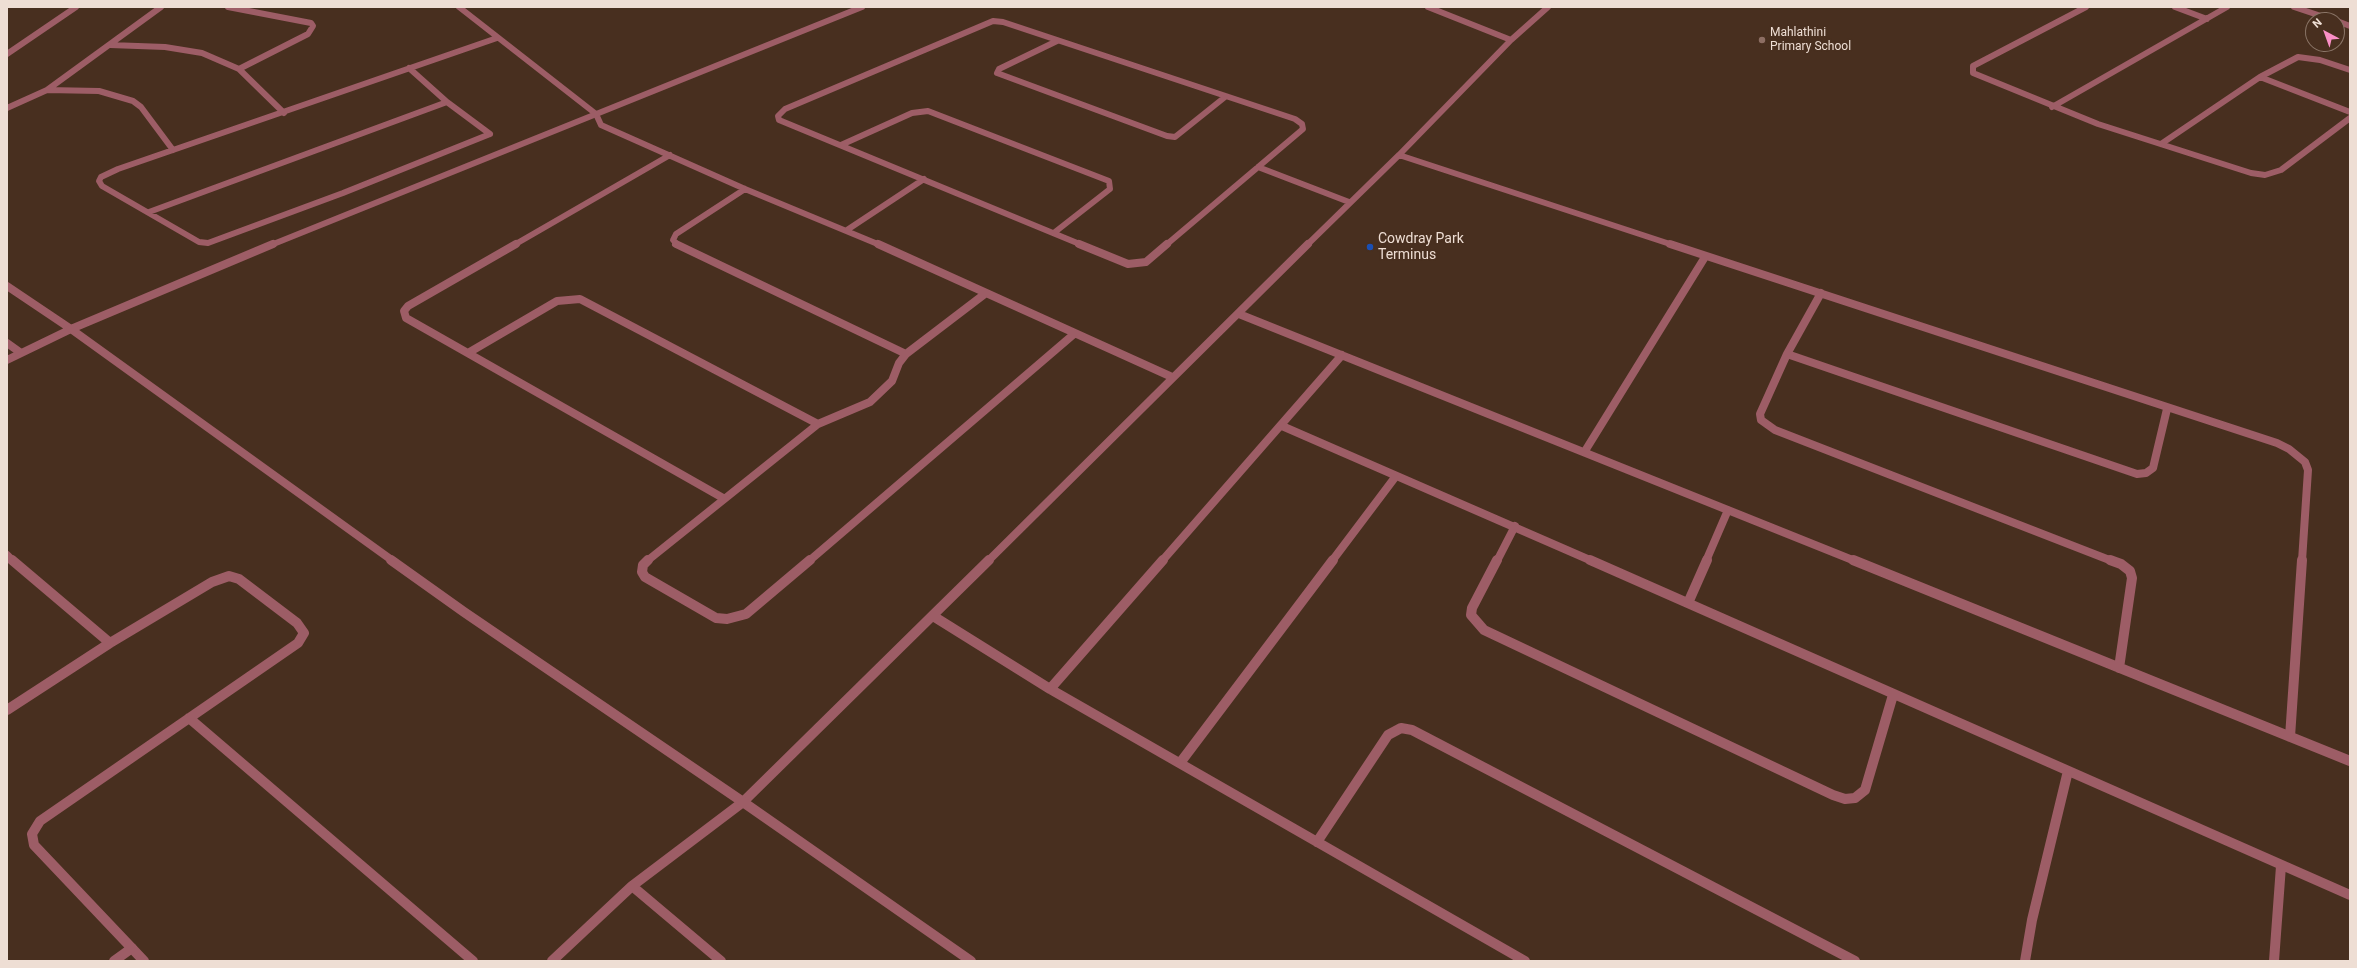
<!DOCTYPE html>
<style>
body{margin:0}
#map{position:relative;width:2357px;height:968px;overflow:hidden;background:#482f1f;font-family:Roboto,sans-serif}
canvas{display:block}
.frame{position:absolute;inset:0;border:8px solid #eeded4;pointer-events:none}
.north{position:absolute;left:2305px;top:12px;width:40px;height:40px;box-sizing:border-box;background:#482f1f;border:1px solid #8a7567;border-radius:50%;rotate:319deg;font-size:11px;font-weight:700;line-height:16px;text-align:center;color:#eeded4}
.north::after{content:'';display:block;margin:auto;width:14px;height:18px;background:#fa8fc6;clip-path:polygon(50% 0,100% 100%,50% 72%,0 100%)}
</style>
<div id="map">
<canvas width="2357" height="968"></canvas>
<div class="frame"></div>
<div class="north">N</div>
</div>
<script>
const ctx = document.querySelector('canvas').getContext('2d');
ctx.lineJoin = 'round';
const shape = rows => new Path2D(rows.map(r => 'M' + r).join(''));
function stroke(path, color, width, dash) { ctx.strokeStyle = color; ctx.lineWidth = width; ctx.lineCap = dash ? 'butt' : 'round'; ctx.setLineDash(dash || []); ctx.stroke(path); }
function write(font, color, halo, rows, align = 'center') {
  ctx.font = font + ' Roboto,sans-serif'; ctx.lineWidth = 4; ctx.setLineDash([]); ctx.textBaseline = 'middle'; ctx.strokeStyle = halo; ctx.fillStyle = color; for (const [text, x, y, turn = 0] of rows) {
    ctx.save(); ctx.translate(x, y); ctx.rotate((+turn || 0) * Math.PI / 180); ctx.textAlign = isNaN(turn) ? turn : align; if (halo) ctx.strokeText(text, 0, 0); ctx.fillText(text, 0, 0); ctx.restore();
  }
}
stroke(shape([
 [228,7,311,23,313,26,308,34,239,69],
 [459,7,596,114,601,125,745,189,880,245],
 [1428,7,1511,40],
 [2086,7,1973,66,1973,73,2098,124,2251,173,2265,175,2281,170,2350,118],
 [2175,7,2207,19],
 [1057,41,999,69,997,73,1167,136,1175,137,1225,97],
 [110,45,165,47,202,53,239,69,284,113],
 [7,54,76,7],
 [409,68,447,102,490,134],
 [2260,77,2350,112],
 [47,90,99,91,133,101,141,107,173,150],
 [2052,107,2227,7],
 [7,108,47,90,161,7],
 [490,134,343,193,208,243,199,242,102,186,99,181,101,177,118,169,497,38],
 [2161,144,2260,77,2298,57,2320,60,2350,70],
 [841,145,912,113,928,111,1109,181,1110,189,1055,232],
 [1399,155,1673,245],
 [1258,167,1349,202],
 [149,212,447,102],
 [847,230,924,179],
 [514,245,670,155],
 [678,245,673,240,676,234,745,189],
 [1082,245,779,120,778,116,785,109,993,21,1003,22,1295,119,1302,124,1303,129,1166,245],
 [1307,245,1399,155,1511,40,1548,7]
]), '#9d5d66', 6);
stroke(shape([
 [516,244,408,306,404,311,406,318,723,498],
 [676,244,906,354],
 [878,244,1172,377],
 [1079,244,1128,264,1146,262,1167,244],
 [1670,244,2277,443,2289,449,2305,462,2308,470,2302,561],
 [7,286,71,329],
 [1821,293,1787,354,1760,414,1761,420,1775,430,2112,561],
 [1239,314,1855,561],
 [7,343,21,353],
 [468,353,557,301,580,299,818,424],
 [1787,354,2137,474,2146,473,2153,468,2167,409],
 [7,360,71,329],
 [1282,426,1592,561],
 [1585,451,1705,257],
 [7,555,13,561],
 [647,561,818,424,870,402,892,381,899,363,906,354,986,293],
 [809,561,1074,334],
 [988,561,1308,244],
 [1162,561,1342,355],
 [1332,561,1396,476],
 [1497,561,1515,526],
 [1706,561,1728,510]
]), '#9d5d66', 8);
stroke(shape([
 [12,560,110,643],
 [648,560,643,565,642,572,645,577,716,618,727,619,746,614,810,560],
 [1497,560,1472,608,1471,615,1484,630,1833,795,1845,799,1855,798,1865,790,1893,695],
 [1590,560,2350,895],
 [1853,560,2350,761],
 [2110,560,2121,564,2130,571,2132,578,2119,668],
 [1688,603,1707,560],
 [933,616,1050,689,1525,961],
 [1050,689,1163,560],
 [7,710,110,643,212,582,229,576,239,579,297,623,304,633,298,643,40,821,32,834,34,845,144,961],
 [189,718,473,961],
 [2290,737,2302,560],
 [1180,763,1333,560],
 [1317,842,1388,735,1401,728,1412,730,1855,961],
 [632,886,721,961],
 [114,961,132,948],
 [552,961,632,886,743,802,989,560],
 [2025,961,2032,920,2068,771],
 [2274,961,2281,866]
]), '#9d5d66', 10);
stroke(shape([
 [2294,7,2333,20],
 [2337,21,2350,26],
 [271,245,862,7]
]), '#9d5d66', 6);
stroke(shape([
 [71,329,393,561],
 [71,329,273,244]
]), '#9d5d66', 8);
stroke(shape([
 [391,560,464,612,743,802,971,961]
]), '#9d5d66', 10);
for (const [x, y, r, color] of [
 [1762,40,4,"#8d6e63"],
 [1370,247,4,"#1a4fb4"]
]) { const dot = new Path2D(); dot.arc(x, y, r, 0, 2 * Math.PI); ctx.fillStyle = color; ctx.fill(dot); stroke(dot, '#482f1f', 1.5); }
write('12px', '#eeded4', '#482f1f', [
 ["Mahlathini",1770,33],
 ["Primary School",1770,47]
], 'left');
write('14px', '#eeded4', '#482f1f', [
 ["Cowdray Park",1378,239],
 ["Terminus",1378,255]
], 'left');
</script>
